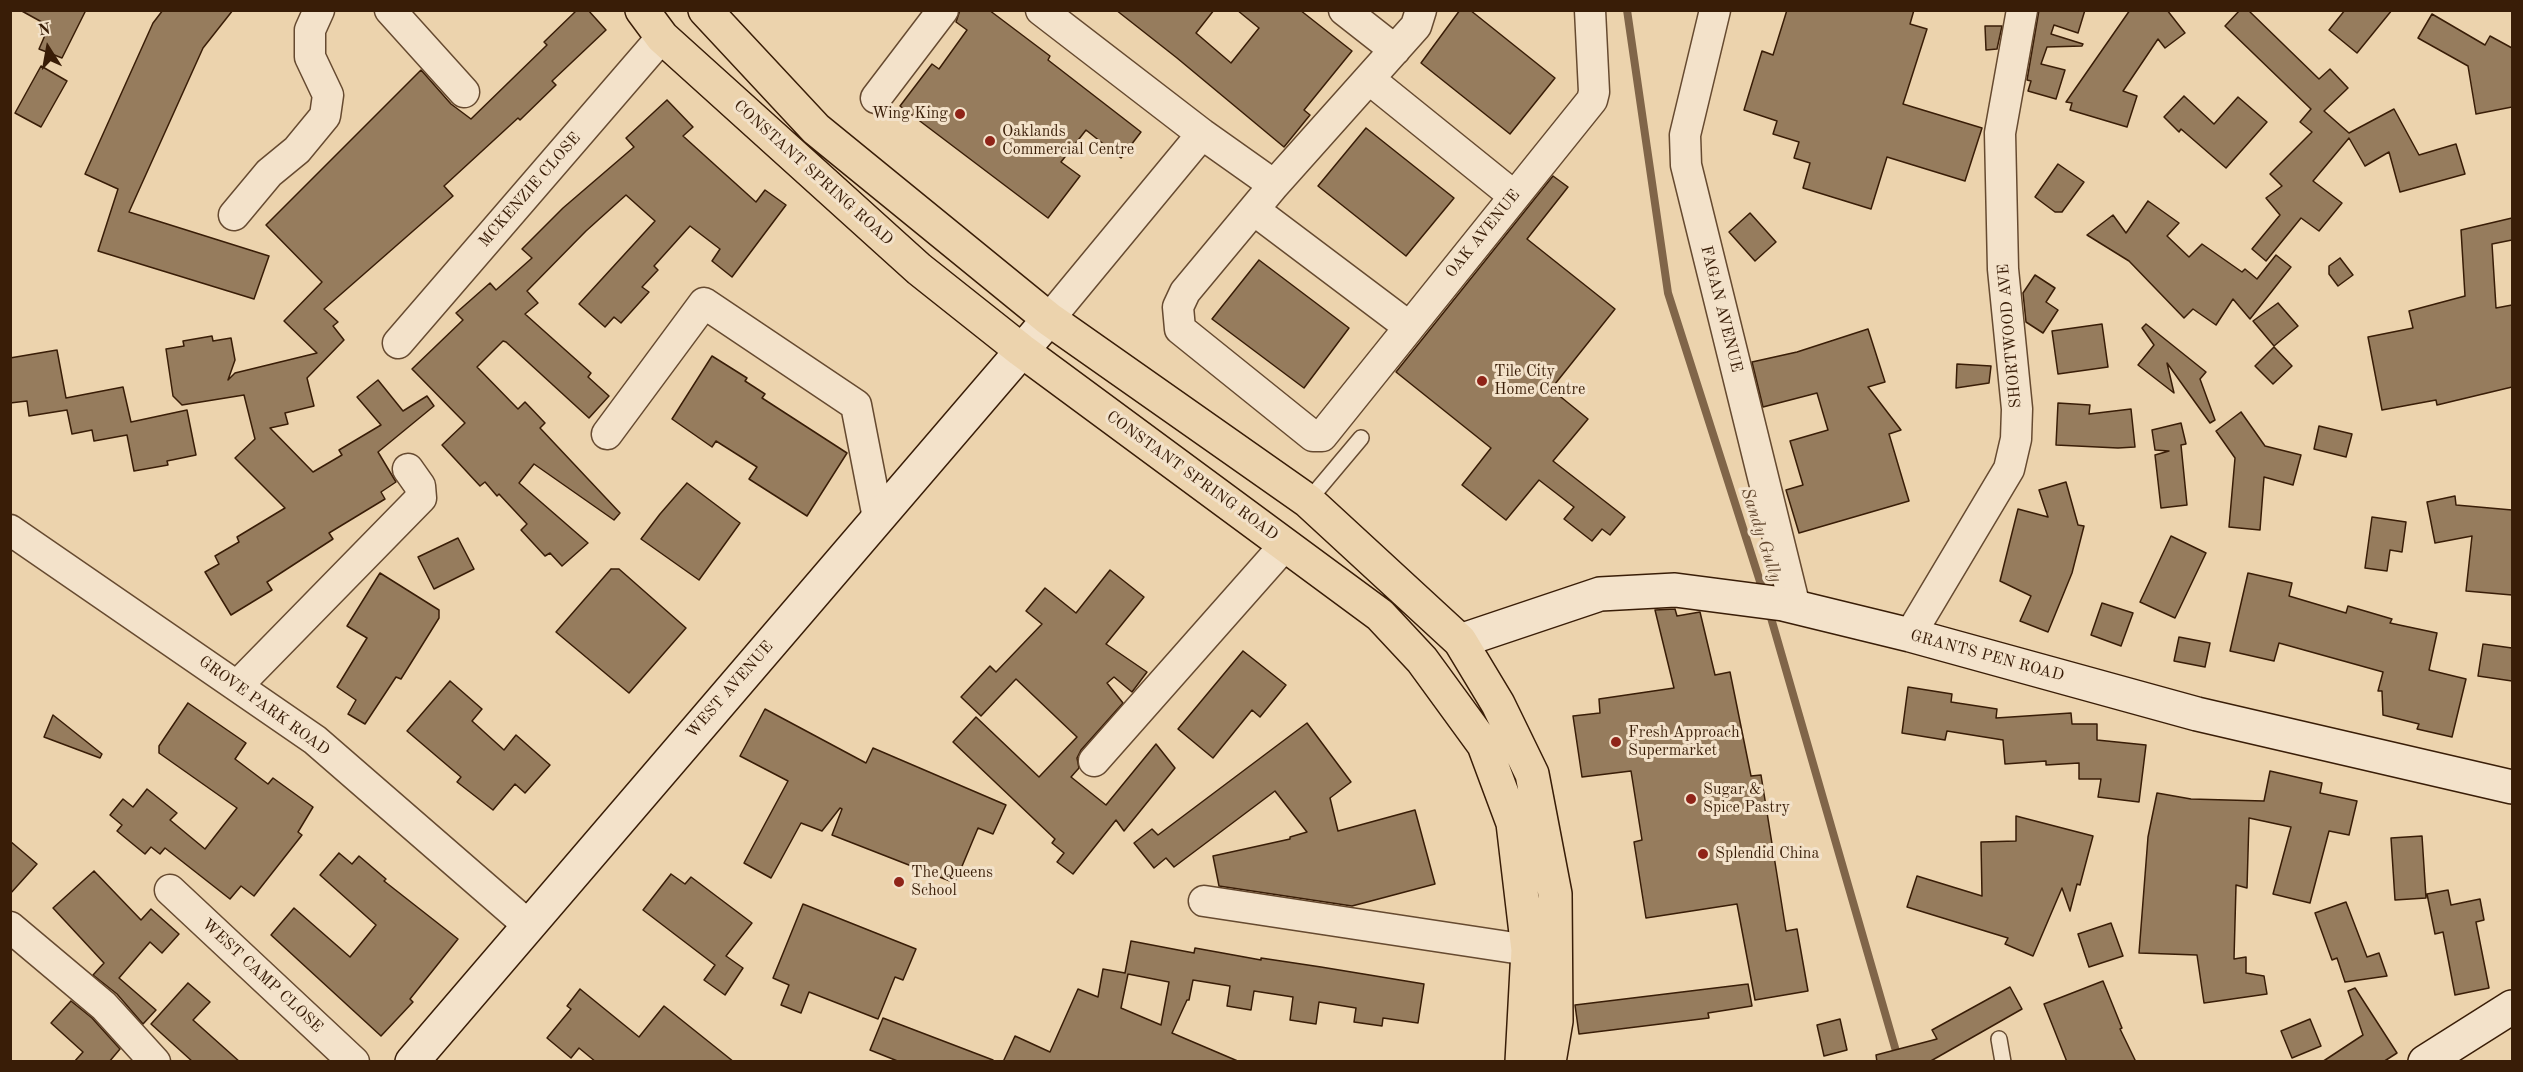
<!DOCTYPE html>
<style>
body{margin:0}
#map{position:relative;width:2523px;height:1072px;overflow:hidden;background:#ecd3ad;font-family:"Old Standard TT",serif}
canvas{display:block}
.frame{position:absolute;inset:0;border:12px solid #391d07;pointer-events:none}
.north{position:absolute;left:18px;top:18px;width:60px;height:60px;-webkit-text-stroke:4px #f3e2ca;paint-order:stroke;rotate:349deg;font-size:16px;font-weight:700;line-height:24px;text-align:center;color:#391d07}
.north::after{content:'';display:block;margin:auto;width:21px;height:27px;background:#391d07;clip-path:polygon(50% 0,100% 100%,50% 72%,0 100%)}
</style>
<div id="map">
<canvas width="2523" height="1072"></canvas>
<div class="frame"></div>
<div class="north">N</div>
</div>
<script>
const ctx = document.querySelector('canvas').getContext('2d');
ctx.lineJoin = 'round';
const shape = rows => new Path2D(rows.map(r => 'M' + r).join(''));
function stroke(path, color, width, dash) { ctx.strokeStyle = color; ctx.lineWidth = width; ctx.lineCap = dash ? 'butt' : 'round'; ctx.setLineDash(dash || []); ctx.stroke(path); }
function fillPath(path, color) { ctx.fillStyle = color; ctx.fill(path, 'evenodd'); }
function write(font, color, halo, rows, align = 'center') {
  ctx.font = font + ' "Old Standard TT",serif'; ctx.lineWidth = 6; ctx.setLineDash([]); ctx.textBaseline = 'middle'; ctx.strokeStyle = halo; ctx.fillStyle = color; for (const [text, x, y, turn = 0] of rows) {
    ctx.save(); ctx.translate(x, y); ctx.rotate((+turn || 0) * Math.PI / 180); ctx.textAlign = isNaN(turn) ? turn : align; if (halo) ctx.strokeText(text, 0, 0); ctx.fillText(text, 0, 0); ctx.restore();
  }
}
stroke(shape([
 [1627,10,1668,293,1764,594],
 [1769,611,1898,1058]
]), '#806549', 8);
const building = shape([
 [20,10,86,10,62,58,39,49,49,26,20,10],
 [163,10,233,10,203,48,129,212,269,256,254,299,98,251,118,189,85,174,153,23,163,10],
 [577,10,588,10,606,30,552,81,556,85,520,120,518,118,444,186,453,196,324,309,338,322,333,326,344,340,307,378,314,406,285,413,288,424,270,428,313,472,342,455,339,450,381,425,357,397,378,380,403,411,427,396,434,406,378,452,396,482,381,492,385,499,329,533,333,539,267,582,272,590,231,615,205,572,219,564,215,556,239,542,237,537,285,508,235,458,255,439,244,395,182,405,173,396,166,349,184,346,183,341,212,336,213,341,231,338,235,360,228,380,235,373,317,353,284,321,322,282,266,225,421,70,451,104,471,119,547,45,544,42,577,10],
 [960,10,989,10,1050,56,1048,60,1141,132,1121,158,1086,130,1061,162,1080,176,1048,218,900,106,932,64,939,69,967,30,956,22,960,10],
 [1116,10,1214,10,1196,33,1231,63,1259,28,1237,10,1300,10,1352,51,1304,110,1310,115,1284,147,1177,58,1116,10],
 [1460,10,1470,10,1555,78,1510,134,1421,63,1460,10],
 [1787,10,1914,10,1910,24,1927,29,1903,104,1982,128,1965,181,1887,157,1871,209,1803,188,1810,163,1794,158,1799,142,1773,134,1777,121,1744,110,1762,51,1773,55,1787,10],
 [2039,10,2085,10,2078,33,2054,25,2051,34,2083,44,2082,46,2047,47,2041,64,2065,70,2056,99,2028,91,2031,81,2027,80,2039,10],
 [2130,10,2167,10,2185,33,2165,48,2158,39,2123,91,2137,96,2127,127,2070,110,2072,103,2066,102,2130,10],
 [2240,10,2248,10,2319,79,2330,69,2348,88,2324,111,2349,133,2394,109,2419,155,2456,144,2465,174,2400,192,2389,152,2365,166,2349,138,2313,181,2342,203,2319,231,2301,218,2266,261,2252,249,2280,215,2266,198,2282,186,2270,174,2312,132,2300,122,2311,109,2225,26,2240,10],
 [2345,10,2392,10,2357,53,2329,30,2345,10],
 [2432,14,2485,45,2490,36,2512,48,2512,107,2476,114,2468,66,2418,38,2432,14],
 [1985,26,2002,26,1997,49,1986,50,1985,26],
 [41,66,67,81,41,127,15,113,41,66],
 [2184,96,2214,124,2238,97,2267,122,2226,168,2181,129,2179,132,2164,117,2184,96],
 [667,100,693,127,683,136,756,202,765,190,786,205,732,277,712,261,720,249,690,226,654,266,658,270,642,287,649,292,621,323,614,317,605,327,579,304,655,221,626,195,586,231,527,291,538,303,525,314,591,373,588,377,609,396,589,418,506,342,503,341,477,367,518,409,525,402,545,423,540,428,620,513,614,520,534,464,519,483,588,543,562,566,550,553,545,556,521,530,527,524,499,494,497,496,485,482,480,486,442,445,465,423,412,369,463,320,456,313,490,283,496,290,532,258,522,249,563,208,634,147,626,138,667,100],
 [1366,128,1454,198,1406,256,1318,186,1366,128],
 [2058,164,2084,182,2062,212,2055,212,2035,197,2058,164],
 [1553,176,1568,187,1527,239,1615,309,1551,389,1588,419,1553,461,1625,517,1610,535,1602,529,1592,541,1564,519,1574,507,1539,480,1506,520,1462,485,1491,448,1396,372,1553,176],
 [2148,201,2179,223,2167,236,2189,257,2202,244,2242,272,2245,269,2257,279,2276,255,2291,267,2250,319,2233,299,2216,325,2193,309,2184,318,2129,261,2087,235,2113,215,2126,233,2148,201],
 [1750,213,1776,242,1755,261,1729,232,1750,213],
 [2512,218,2512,240,2492,244,2496,308,2512,305,2512,387,2437,405,2436,400,2382,410,2368,337,2413,328,2409,311,2465,296,2461,230,2512,218],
 [2340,258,2353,275,2338,286,2329,274,2329,266,2340,258],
 [1259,260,1349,328,1304,388,1212,319,1259,260],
 [2035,275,2055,288,2046,302,2058,310,2043,333,2026,322,2023,293,2035,275],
 [2278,303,2298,326,2274,346,2253,321,2278,303],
 [2102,324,2108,367,2058,374,2052,331,2102,324],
 [2146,324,2206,372,2200,379,2215,420,2210,423,2167,363,2174,393,2138,365,2154,345,2142,328,2146,324],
 [1868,329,1885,382,1868,387,1901,430,1889,434,1909,501,1799,533,1786,490,1803,485,1790,441,1828,430,1817,393,1763,407,1752,362,1797,352,1868,329],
 [2274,347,2292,366,2273,384,2255,366,2274,347],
 [57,350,66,398,123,387,131,422,187,410,196,455,167,461,168,465,134,471,127,435,94,441,92,430,72,434,67,410,29,416,27,401,10,403,10,358,57,350],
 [712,356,747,378,745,381,765,394,762,398,847,453,807,516,749,479,757,467,716,441,712,447,672,419,712,356],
 [1957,364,1991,366,1989,383,1956,388,1957,364],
 [2058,403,2090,405,2089,414,2131,409,2135,447,2118,448,2056,445,2058,403],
 [2241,412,2265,446,2301,455,2293,485,2264,477,2260,530,2229,527,2235,458,2216,431,2241,412],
 [2181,423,2186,444,2181,445,2187,505,2161,508,2155,455,2169,451,2155,450,2152,430,2181,423],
 [2319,426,2352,434,2346,457,2314,449,2319,426],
 [2066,482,2078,525,2084,526,2072,573,2048,632,2020,621,2031,596,2000,581,2018,509,2048,517,2039,490,2066,482],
 [687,483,740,523,699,580,641,539,660,514,687,483],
 [2455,496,2456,505,2512,510,2512,595,2466,591,2472,536,2435,543,2427,502,2455,496],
 [2372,517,2406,522,2402,552,2390,550,2387,571,2365,568,2372,517],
 [2171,536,2206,553,2175,618,2140,602,2171,536],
 [458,538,474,569,434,589,418,557,458,538],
 [611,569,619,569,686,628,629,693,556,632,611,569],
 [1110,570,1144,597,1106,644,1147,672,1132,692,1114,677,1107,683,1123,703,1081,750,1077,758,1079,768,1071,777,1106,805,1156,744,1175,768,1124,831,1116,820,1073,874,1057,862,1064,853,1052,843,1055,839,953,742,976,717,1039,777,1077,737,1016,679,981,716,961,697,990,666,996,672,1042,624,1026,611,1045,588,1076,613,1110,570],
 [380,573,439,610,439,618,401,679,396,677,365,724,348,714,356,700,337,687,367,638,347,626,380,573],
 [2248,573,2292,583,2289,596,2346,613,2348,606,2392,619,2390,623,2437,633,2429,670,2466,679,2452,737,2417,729,2419,724,2383,715,2382,691,2378,691,2383,672,2279,643,2274,661,2230,651,2248,573],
 [2102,603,2133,613,2121,646,2091,635,2102,603],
 [1675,609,1677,616,1700,612,1715,675,1730,672,1751,776,1761,775,1786,931,1797,929,1808,991,1755,1000,1737,904,1646,918,1634,842,1642,840,1631,771,1582,777,1573,716,1600,713,1599,699,1674,688,1655,610,1675,609],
 [2179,637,2210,643,2205,667,2174,661,2179,637],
 [2483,644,2512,648,2512,681,2478,676,2483,644],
 [1243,651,1286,685,1260,717,1252,710,1213,758,1178,729,1243,651],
 [450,681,482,709,472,721,504,750,516,735,550,765,525,793,515,784,493,810,457,782,461,777,407,731,450,681],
 [1908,687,1952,694,1951,702,1997,709,1996,718,2071,713,2072,724,2097,724,2097,740,2146,745,2139,802,2098,797,2101,779,2079,779,2079,763,2046,765,2046,761,2005,764,2003,740,1947,731,1945,740,1902,733,1908,687],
 [188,703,246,743,235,759,268,784,273,778,313,807,298,832,302,835,254,896,241,886,230,899,165,848,160,854,151,847,145,854,117,831,122,825,110,815,123,799,133,807,147,789,177,813,170,820,205,849,237,808,159,753,159,746,188,703],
 [765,709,866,763,873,748,1006,805,993,834,978,828,955,883,832,835,842,809,840,808,822,831,801,823,771,878,744,863,788,781,740,756,765,709],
 [53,715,102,754,100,758,44,737,53,715],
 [1307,723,1351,782,1330,798,1338,831,1415,810,1435,884,1352,906,1219,886,1213,856,1290,839,1290,837,1307,832,1275,791,1174,867,1166,858,1154,868,1134,843,1152,829,1158,835,1307,723],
 [2270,771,2322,783,2320,793,2357,801,2349,835,2329,831,2310,903,2273,894,2291,827,2249,818,2247,888,2236,885,2234,959,2246,957,2246,973,2264,976,2267,994,2204,1003,2197,955,2139,953,2148,837,2157,793,2191,799,2264,801,2270,771],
 [2016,816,2093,836,2080,885,2077,884,2070,911,2062,888,2033,956,2005,944,2008,938,1907,907,1917,876,1982,896,1981,842,2016,841,2016,816],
 [2422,836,2426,898,2395,900,2391,838,2422,836],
 [10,841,37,864,10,894,10,841],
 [339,853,352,864,359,856,386,879,384,881,458,939,410,999,413,1002,381,1036,271,935,294,908,350,957,376,925,320,875,339,853],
 [94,871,141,920,151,909,179,934,162,953,150,942,119,978,156,1010,143,1024,117,994,93,975,104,963,53,908,94,871],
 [671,874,685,884,691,877,752,923,726,956,743,968,725,995,704,980,715,965,643,910,671,874],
 [2448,890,2451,905,2480,899,2484,920,2476,922,2489,988,2455,995,2443,932,2435,934,2427,894,2448,890],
 [2346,902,2367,957,2379,953,2387,976,2345,982,2337,958,2332,960,2315,913,2346,902],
 [803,904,916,949,903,980,895,977,878,1019,809,992,801,1013,781,1005,789,985,773,978,803,904],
 [2111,923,2123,956,2089,967,2078,934,2111,923],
 [1131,941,1194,953,1195,948,1261,960,1261,958,1321,967,1424,984,1418,1023,1383,1018,1382,1026,1354,1022,1356,1008,1319,1002,1316,1024,1290,1020,1293,997,1254,991,1251,1010,1227,1006,1230,986,1193,980,1189,1000,1187,1000,1172,1033,1240,1062,1003,1062,1015,1036,1050,1052,1078,989,1098,997,1103,969,1125,973,1131,941],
 [1128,974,1169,982,1161,1025,1121,1008,1128,974],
 [2103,981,2122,1028,2120,1029,2136,1062,2067,1062,2044,1004,2103,981],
 [188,983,210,1002,193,1020,240,1062,193,1062,151,1024,188,983],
 [1748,984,1752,1006,1708,1013,1709,1018,1579,1034,1575,1005,1748,984],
 [2010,987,2022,1009,1929,1062,1877,1062,1876,1055,1937,1039,1932,1030,2010,987],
 [2355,988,2397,1053,2383,1062,2322,1062,2363,1035,2348,991,2355,988],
 [580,989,639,1037,664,1006,734,1062,596,1062,579,1048,571,1058,547,1038,571,1009,567,1006,580,989],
 [71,1001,92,1018,120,1049,109,1062,74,1062,83,1052,51,1023,71,1001],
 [883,1018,993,1060,993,1062,900,1062,870,1050,883,1018],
 [1840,1019,1847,1050,1824,1056,1817,1025,1840,1019],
 [2310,1019,2321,1046,2292,1058,2281,1031,2310,1019]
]);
fillPath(building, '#967c5d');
stroke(building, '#391d07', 1.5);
const lane = shape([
 [1308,501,1361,438],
 [1999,1039,2003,1062]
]);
const street = shape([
 [390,10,464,92],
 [1041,10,1202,134,1274,185],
 [1344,10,1395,50],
 [1421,10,1416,26,1274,185,1185,292,1178,307,1180,329,1313,436,1322,436,1592,100,1594,92,1590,10],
 [1715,10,1685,135,1686,165,1795,607],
 [1369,79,1514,196],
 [876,98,943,10],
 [1254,210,1408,326],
 [234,215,269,173,297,150,325,116,328,95,310,57,310,30,319,10],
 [1049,319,1202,134],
 [398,343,662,37],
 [607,434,704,303,856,405,878,518],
 [10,530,315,740,528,925],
 [1910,635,2009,469,2016,439,2017,409,2003,269,2000,133,2022,10],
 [237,686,421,498,420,486,408,469],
 [1094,761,1285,545],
 [170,890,354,1062],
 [1204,901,1528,950],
 [10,927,104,1006,155,1062]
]);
const secondary = shape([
 [1460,641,1600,594,1675,590,1783,604,1910,635,2197,714,2512,787],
 [412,1062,1049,319],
 [2425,1062,2512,1007]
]);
const primary = shape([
 [642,10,662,37,919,269,1021,350,1380,615,1422,660,1484,745,1513,823,1528,950,1522,1062],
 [705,10,816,129,1049,319,1308,501,1460,641,1498,704,1532,774,1555,894,1556,1021,1549,1062]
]);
stroke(lane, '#664a30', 18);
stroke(street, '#664a30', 33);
stroke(secondary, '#391d07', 36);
stroke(primary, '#391d07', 36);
stroke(lane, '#f3e2ca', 15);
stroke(street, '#f3e2ca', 30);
stroke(secondary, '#f3e2ca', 33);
stroke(primary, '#ecd3ad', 33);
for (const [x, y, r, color] of [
 [960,114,6,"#8f2418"],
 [990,141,6,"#8f2418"],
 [1482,381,6,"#8f2418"],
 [1616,742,6,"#8f2418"],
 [1691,799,6,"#8f2418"],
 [1703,854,6,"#8f2418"],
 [899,882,6,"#8f2418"]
]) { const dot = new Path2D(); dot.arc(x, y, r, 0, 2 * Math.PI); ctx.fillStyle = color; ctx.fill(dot); stroke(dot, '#f3e2ca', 2); }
write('16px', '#391d07', '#f3e2ca', [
 ["Wing King",948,114,"right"],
 ["Oaklands",1002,132],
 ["Commercial Centre",1002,150],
 ["Tile City",1494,372],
 ["Home Centre",1494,390],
 ["Fresh Approach",1628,733],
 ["Supermarket",1628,751],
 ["Sugar &",1703,790],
 ["Spice Pastry",1703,808],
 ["Splendid China",1715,854],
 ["The Queens",911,873],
 ["School",911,891]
], 'left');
write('16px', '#391d07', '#f3e2ca', [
 ["CONSTANT SPRING ROAD",813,173,42],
 ["MCKENZIE CLOSE",530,190,-49],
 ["OAK AVENUE",1483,234,-51],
 ["FAGAN AVENUE",1721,309,76],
 ["SHORTWOOD AVE",2010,336,-95],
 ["CONSTANT SPRING ROAD",1192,476,36],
 ["GRANTS PEN ROAD",1987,656,15],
 ["WEST AVENUE",730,690,-49],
 ["GROVE PARK ROAD",264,706,36],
 ["WEST CAMP CLOSE",262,976,43]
]);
write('italic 18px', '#62472e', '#f3e2ca', [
 ["Sandy Gully",1761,535,72]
]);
</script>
